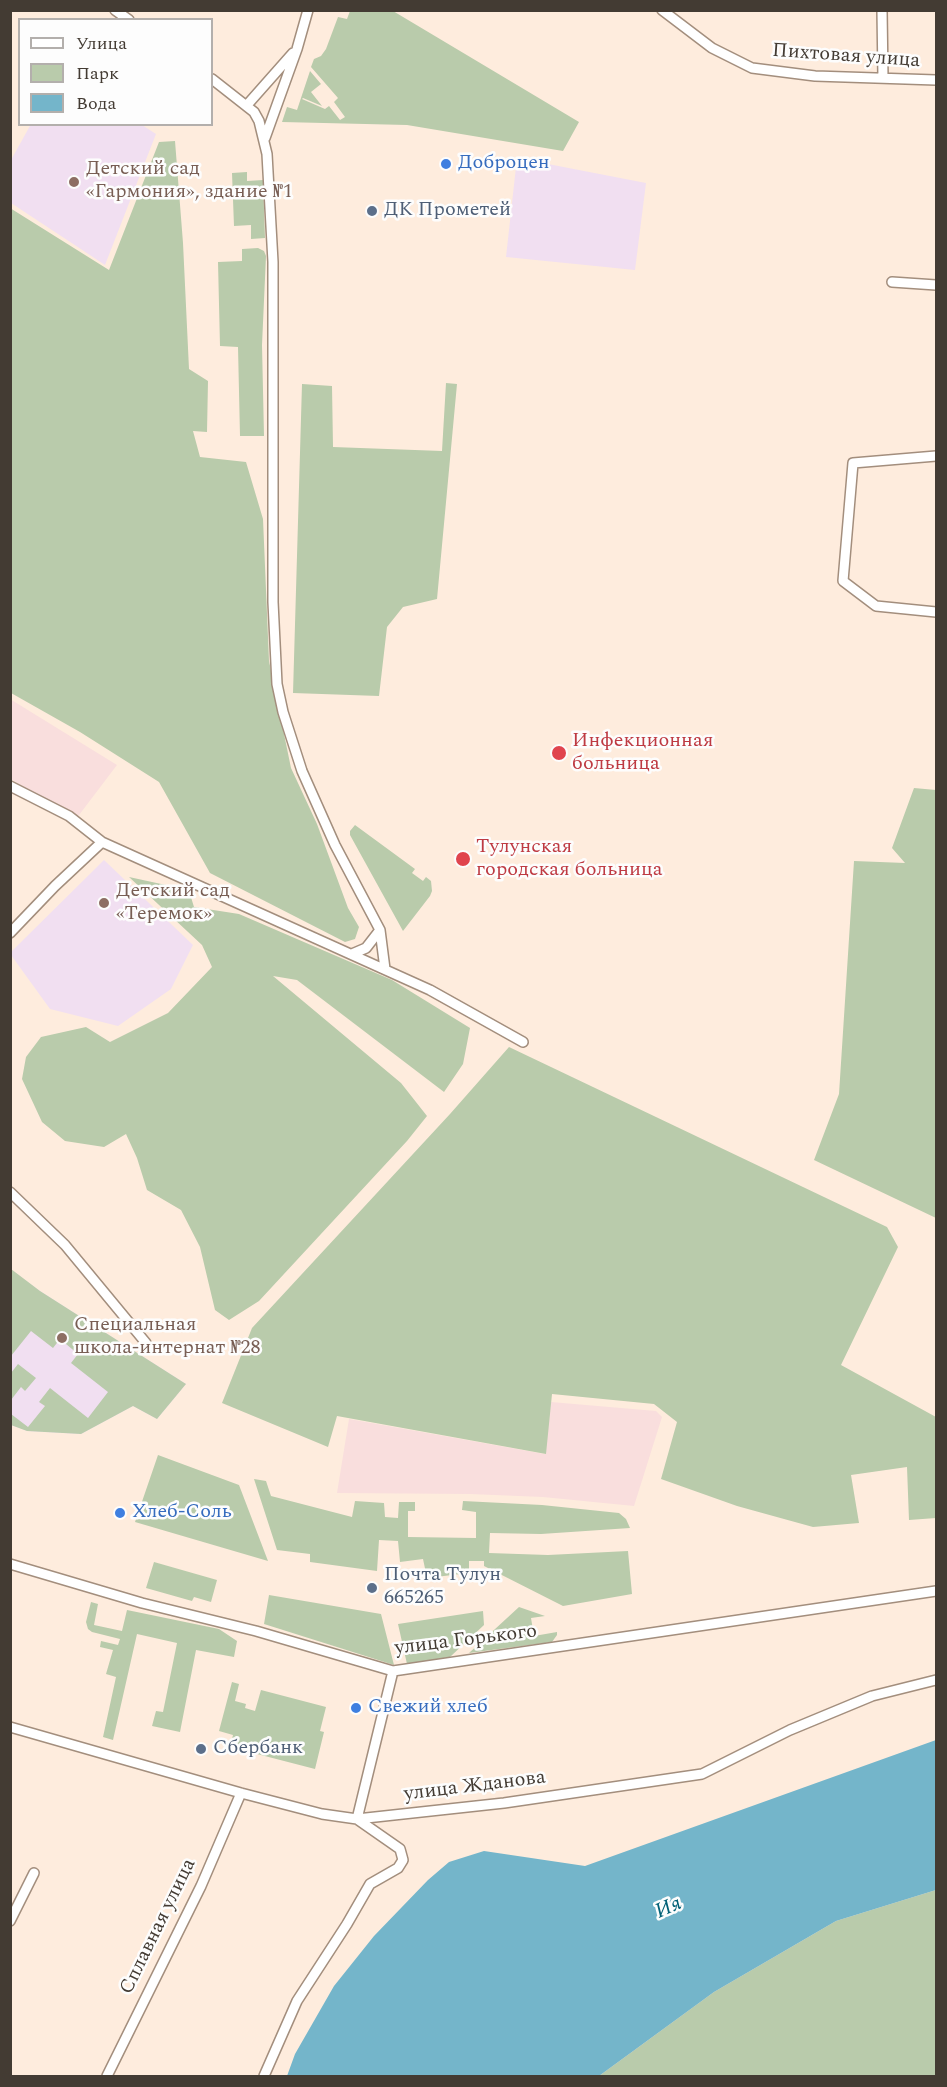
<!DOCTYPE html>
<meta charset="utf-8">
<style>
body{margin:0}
#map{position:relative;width:947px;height:2087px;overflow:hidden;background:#feecdd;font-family:Spectral,serif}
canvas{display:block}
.frame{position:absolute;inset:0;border:12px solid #433b33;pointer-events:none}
.legend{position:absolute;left:18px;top:18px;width:195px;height:108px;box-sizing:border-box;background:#fdfdfd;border:2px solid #b3afac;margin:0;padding:8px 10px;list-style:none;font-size:18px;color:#433b33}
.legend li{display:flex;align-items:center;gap:12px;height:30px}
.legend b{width:30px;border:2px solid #b3afac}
</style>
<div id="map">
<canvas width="947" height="2087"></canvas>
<div class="frame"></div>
<ul class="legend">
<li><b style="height:8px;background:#fff"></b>Улица</li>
<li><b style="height:16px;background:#b9cbab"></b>Парк</li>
<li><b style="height:16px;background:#74b5ca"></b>Вода</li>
</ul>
</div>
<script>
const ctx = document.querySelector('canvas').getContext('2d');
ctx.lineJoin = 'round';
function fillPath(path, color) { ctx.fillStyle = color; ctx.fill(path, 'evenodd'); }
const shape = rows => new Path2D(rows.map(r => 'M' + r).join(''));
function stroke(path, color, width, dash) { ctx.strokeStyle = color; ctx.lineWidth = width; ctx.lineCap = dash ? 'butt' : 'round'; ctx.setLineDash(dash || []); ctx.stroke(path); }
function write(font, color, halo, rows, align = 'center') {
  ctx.font = font + ' Spectral,serif'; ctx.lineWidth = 5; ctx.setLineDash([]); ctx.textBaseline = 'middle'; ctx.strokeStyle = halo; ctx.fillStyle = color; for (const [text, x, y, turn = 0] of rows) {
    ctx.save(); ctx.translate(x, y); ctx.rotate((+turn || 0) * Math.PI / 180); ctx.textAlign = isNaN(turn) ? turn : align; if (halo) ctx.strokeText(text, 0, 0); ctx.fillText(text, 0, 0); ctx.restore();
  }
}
fillPath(shape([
 [10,699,117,765,76,819,11,779],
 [551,1402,656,1411,662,1417,634,1506,543,1497,470,1494,337,1493,349,1419,545,1454]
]), '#f9dedd');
fillPath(shape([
 [31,124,142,125,156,134,105,265,11,203,11,160],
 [517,158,646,183,635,270,506,257],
 [104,860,193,945,171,989,118,1026,50,1009,11,955,11,952],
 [10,1269,40,1291,186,1384,157,1419,133,1406,81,1434,27,1431,11,1425]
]), '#f1dff1');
fillPath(shape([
 [393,11,579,122,563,151,407,125,282,122,287,107,297,110,310,71,321,84,311,92,322,106,303,98,302,99,325,109,329,106,340,120,345,117,334,102,338,98,311,67,314,59,321,56,326,49,338,17,347,19,350,11],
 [175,141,183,243,189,369,208,381,207,432,193,431,200,457,246,462,263,519,269,661,291,768,317,824,348,908,359,927,355,939,345,942,210,873,159,782,80,732,11,693,10,208,109,270,159,142],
 [247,172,247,181,263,180,265,238,251,239,251,225,234,226,232,173],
 [258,248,264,251,266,256,262,345,264,436,240,436,238,347,220,346,218,262,242,261,242,249],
 [446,383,457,384,437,599,403,607,387,627,379,696,293,693,302,384,332,386,333,447,442,451],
 [914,788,936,790,936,1218,814,1160,839,1094,854,861,905,863,892,848],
 [355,825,415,869,412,873,423,881,426,877,431,881,432,891,430,896,403,931,350,835,350,831],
 [129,877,175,887,190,894,194,907,239,914,392,980,470,1028,463,1064,444,1092,297,980,273,976,401,1083,427,1116,407,1141,259,1301,229,1320,215,1310,200,1247,181,1210,147,1190,137,1158,126,1134,104,1147,65,1141,42,1122,22,1079,26,1057,41,1037,86,1027,110,1042,168,1013,212,967,202,945],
 [509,1047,887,1227,898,1247,841,1365,936,1417,936,1518,909,1520,907,1467,851,1475,859,1523,813,1527,737,1506,661,1479,677,1422,654,1404,552,1394,546,1454,337,1416,328,1447,222,1403,252,1328,450,1114],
 [11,1269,40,1291,186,1384,157,1419,133,1406,81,1434,27,1431,11,1425,11,1414,28,1427,45,1406,39,1402,50,1388,88,1418,108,1392,71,1363,78,1354,60,1339,53,1348,31,1331,11,1356],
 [18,1364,36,1378,25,1391,21,1387,11,1400,11,1373],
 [158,1455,239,1485,268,1561,135,1522],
 [254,1479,266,1481,271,1496,352,1517,355,1501,384,1503,385,1517,398,1518,399,1502,415,1502,415,1511,408,1511,408,1537,476,1538,476,1512,462,1510,463,1501,542,1505,619,1513,626,1519,630,1528,541,1534,490,1533,489,1553,548,1555,628,1551,632,1594,563,1606,484,1566,484,1561,469,1561,469,1573,427,1578,423,1559,400,1562,398,1541,379,1540,377,1571,310,1562,310,1554,277,1550],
 [154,1562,217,1580,211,1602,194,1597,192,1601,146,1588],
 [269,1595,381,1614,394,1665,264,1624],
 [91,1602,98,1604,94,1625,122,1631,127,1610,219,1629,237,1641,234,1657,196,1650,180,1732,152,1726,156,1711,163,1712,177,1643,137,1634,113,1740,103,1737,116,1677,106,1674,113,1650,100,1647,101,1641,118,1645,120,1639,92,1632,88,1629,86,1622],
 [519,1607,545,1616,531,1618,534,1636,557,1632,557,1635,552,1642,469,1653],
 [483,1611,484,1625,450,1657,407,1664,398,1624],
 [232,1682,239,1684,235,1701,246,1704,245,1708,255,1711,261,1690,326,1707,320,1731,324,1732,315,1769,230,1747,233,1735,219,1731],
 [936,1890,936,2076,599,2076,714,1992,836,1921]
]), '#b9cbab');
fillPath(shape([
 [936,1740,936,1890,836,1921,714,1992,599,2076,287,2076,295,2054,334,1986,374,1936,428,1880,449,1862,484,1851,585,1866]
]), '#74b5ca');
const minor = shape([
 [115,10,129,20],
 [662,10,712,48,752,68,815,76,936,80],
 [882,10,883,78],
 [212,79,254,112,259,121,267,154,273,262,273,602,277,684,283,712,302,771,335,845,380,930,385,969],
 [247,105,293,53],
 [265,138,297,49,308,10],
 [892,282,936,285],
 [936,456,853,463,843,581,876,606,936,612],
 [10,786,69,816,102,842,430,990,523,1042],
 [10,933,55,886,102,842],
 [352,954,366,948,380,930],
 [10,1192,65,1245,146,1343],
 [10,1564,142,1603,256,1631,393,1671,936,1591],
 [10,1727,241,1793,322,1814,357,1819,504,1803,702,1774,790,1730,872,1696,936,1680],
 [10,1921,34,1873],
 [107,2076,201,1886,241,1793],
 [264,2076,297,2001,347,1924,370,1884,398,1868,403,1860,400,1849,357,1819,393,1671]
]);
stroke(minor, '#a38e7d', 12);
stroke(minor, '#fff', 9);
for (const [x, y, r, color] of [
 [446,164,6,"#3f7fe0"],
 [74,182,6,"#8d6e63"],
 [372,211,6,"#5c6f8a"],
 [559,753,8,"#e0444e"],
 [463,859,8,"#e0444e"],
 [104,903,6,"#8d6e63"],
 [62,1338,6,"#8d6e63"],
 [120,1513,6,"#3f7fe0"],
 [372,1588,6,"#5c6f8a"],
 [356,1708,6,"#3f7fe0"],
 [201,1749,6,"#5c6f8a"]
]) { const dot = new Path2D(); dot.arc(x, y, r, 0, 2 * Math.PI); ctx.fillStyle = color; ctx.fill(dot); stroke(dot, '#fdfdfd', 2); }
write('20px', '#433b33', '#fdfdfd', [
 ["Пихтовая улица",846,57,4],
 ["улица Горького",466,1641,-7],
 ["улица Жданова",475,1787,-7],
 ["Сплавная улица",159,1927,-64]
]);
write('20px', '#366cbe', '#fdfdfd', [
 ["Доброцен",458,164],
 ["Хлеб-Соль",132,1513],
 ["Свежий хлеб",368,1708]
], 'left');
write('20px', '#785e54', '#fdfdfd', [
 ["Детский сад",86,170],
 ["«Гармония», здание №1",86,193],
 ["Детский сад",116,892],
 ["«Теремок»",116,915],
 ["Специальная",74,1326],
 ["школа-интернат №28",74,1349]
], 'left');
write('20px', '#4e5e75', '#fdfdfd', [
 ["ДК Прометей",384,211],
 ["Почта Тулун",384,1576],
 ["665265",384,1599],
 ["Сбербанк",213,1749]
], 'left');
write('20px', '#be3a42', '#fdfdfd', [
 ["Инфекционная",572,742],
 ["больница",572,765],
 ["Тулунская",476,848],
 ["городская больница",476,871]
], 'left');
write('italic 21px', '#016076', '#fdfdfd', [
 ["Ия",669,1909,-24]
]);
</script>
